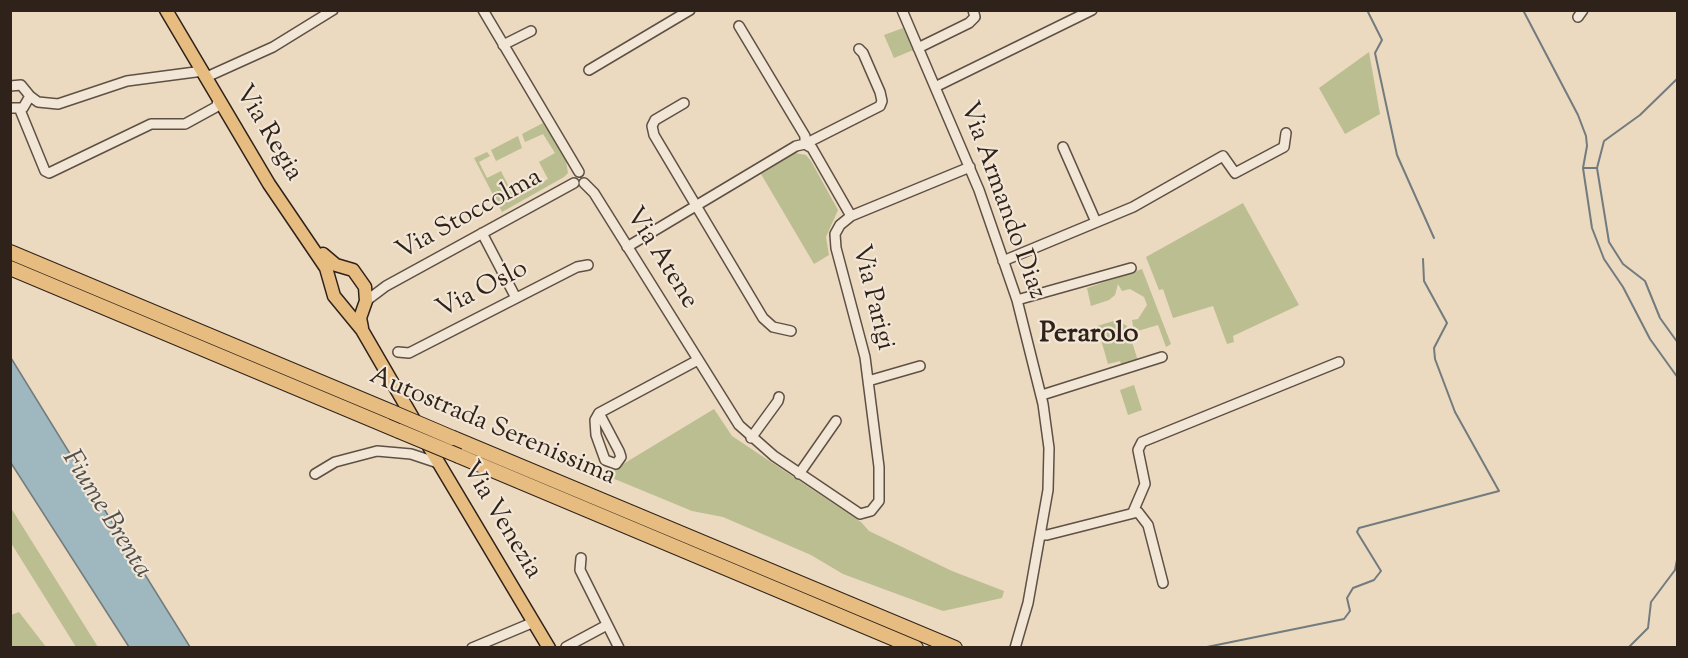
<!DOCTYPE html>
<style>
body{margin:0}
#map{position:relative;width:1688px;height:658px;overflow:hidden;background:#ebd9c0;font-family:"Sorts Mill Goudy",serif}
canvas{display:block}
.frame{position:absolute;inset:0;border:12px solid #2f221a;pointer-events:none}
</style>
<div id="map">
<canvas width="1688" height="658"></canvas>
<div class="frame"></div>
</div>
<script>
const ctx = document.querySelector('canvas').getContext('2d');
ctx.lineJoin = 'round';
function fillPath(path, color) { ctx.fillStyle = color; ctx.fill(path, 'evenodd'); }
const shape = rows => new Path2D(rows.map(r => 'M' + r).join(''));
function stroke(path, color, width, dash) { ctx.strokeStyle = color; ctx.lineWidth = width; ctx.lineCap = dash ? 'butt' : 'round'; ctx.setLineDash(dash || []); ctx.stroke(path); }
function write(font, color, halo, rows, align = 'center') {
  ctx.font = font + ' "Sorts Mill Goudy",serif'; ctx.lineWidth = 4.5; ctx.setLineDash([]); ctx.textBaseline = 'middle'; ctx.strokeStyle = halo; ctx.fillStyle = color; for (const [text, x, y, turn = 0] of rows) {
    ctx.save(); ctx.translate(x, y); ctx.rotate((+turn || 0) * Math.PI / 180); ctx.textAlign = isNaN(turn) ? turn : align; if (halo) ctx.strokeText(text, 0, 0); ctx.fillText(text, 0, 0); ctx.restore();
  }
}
fillPath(shape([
 [903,28,913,50,894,58,884,35],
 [1369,52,1380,114,1345,134,1319,88],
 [543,123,566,161,568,173,564,177,502,212,474,158,487,152,490,156,479,162,487,178,501,171,514,197,548,179,539,162,555,153,543,134,525,142,522,134],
 [518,136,522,148,496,161,491,150],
 [795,153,806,155,811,161,838,210,826,237,829,255,814,264,761,174],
 [1243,203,1299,305,1233,336,1234,342,1227,344,1213,306,1173,318,1163,289,1159,290,1146,257],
 [1142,269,1171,344,1166,347,1158,325,1134,332,1132,320,1138,319,1147,305,1144,297,1130,289,1122,291,1118,284,1115,295,1109,300,1091,306,1087,288],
 [1117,320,1127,326,1138,361,1122,367,1120,361,1108,364,1097,326],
 [1134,385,1142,410,1128,415,1120,390],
 [714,409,732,436,861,522,869,531,952,571,1004,591,1002,598,943,611,843,574,811,555,723,517,692,511,605,475],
 [11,508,98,647,76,647,11,543],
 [19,612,46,647,11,647,11,615]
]), '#bbbe90');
const water = shape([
 [11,358,101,504,190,647,129,647,11,463,11,358]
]);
fillPath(water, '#9fb7bf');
stroke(water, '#727b7d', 1.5);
stroke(shape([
 [1367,10,1382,40,1375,53,1397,155,1434,238],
 [1523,10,1578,115,1586,136,1587,146,1583,168,1592,228,1604,259,1623,287,1650,339,1678,378],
 [1678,78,1640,115,1604,141,1597,168,1609,242,1623,264,1645,281,1660,318,1678,343],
 [1583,168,1597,168],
 [1202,648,1344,619,1350,611,1347,598,1353,588,1374,580,1381,571,1357,532,1359,528,1499,491,1455,412,1435,359,1434,348,1447,323,1424,281,1423,259],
 [1628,648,1648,628,1651,602,1675,570,1678,555]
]), '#727b7d', 2);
const minor = shape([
 [483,10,579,172],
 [902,10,979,190,1017,300,1043,404,1049,448,1048,490,1028,603,1015,648],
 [1578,17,1583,10],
 [739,26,805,136,805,144,812,148,851,216],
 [503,45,531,31],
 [918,48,969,23,975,17,973,10],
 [589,70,690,10],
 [211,75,273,47,333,10],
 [10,86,21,85,30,96,23,108,10,108],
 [935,87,1092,10],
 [30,96,38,102,58,104,127,81,203,71],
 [684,103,655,120,652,126,654,135,763,318,773,327,791,331],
 [20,110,45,171,49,173,151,124,185,124,216,107,219,99],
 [1063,147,1096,222],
 [584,183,594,193,739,425,774,456,860,514,871,511,879,501,879,467,865,357,836,248,835,234,840,225,851,216,970,167],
 [482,233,516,298],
 [627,247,796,146,805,144,880,106,882,101,880,92,863,53,859,49],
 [1003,261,1133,207,1223,156,1235,173,1284,147,1286,133],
 [1017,300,1131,268],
 [366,301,386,286,574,183],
 [398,352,409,353,577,267,588,265],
 [868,381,920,366],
 [1042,395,1162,357],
 [599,413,619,451,621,457,616,464,605,460,596,435,595,420,599,413,698,360],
 [751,438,778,401,779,397],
 [315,474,335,462,377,451,411,454,435,462,438,460],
 [799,474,836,421],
 [1133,512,1145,484,1138,450,1142,442,1339,362],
 [1040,535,1047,535,1138,512,1148,525,1163,583],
 [581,558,580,570,619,648],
 [566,647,607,625],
 [472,648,534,622]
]);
const major = shape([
 [166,10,269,184,326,268,334,296,362,330,417,425],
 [323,254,336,265,353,270,365,287,366,301,360,318,362,328],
 [425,440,549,648]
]);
const highway = shape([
 [10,252,392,412],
 [10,268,399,431],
 [453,438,955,648],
 [459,456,916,648]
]);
stroke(minor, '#5e5044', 12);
stroke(major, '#2f221a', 15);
stroke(highway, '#2f221a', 16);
stroke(minor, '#f2e6d6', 9);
stroke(major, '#e6bc80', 12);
stroke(highway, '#e6bc80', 14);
const highwayBridge = shape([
 [392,412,453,438],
 [399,431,459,456]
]);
stroke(highwayBridge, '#2f221a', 16, []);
stroke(highwayBridge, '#e6bc80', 14);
write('26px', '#2f221a', '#f2e6d6', [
 ["Via Regia",267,134,59],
 ["Via Armando Diaz",1001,201,70],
 ["Via Stoccolma",470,216,-29],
 ["Via Atene",660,259,58],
 ["Via Oslo",483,291,-27],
 ["Via Parigi",871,298,76],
 ["Autostrada Serenissima",492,428,23],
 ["Via Venezia",500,521,59]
]);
write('italic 27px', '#514f4c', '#f2e6d6', [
 ["Fiume Brenta",105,515,58]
]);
write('bold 28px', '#2f221a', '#f2e6d6', [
 ["Perarolo",1089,336]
]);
</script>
